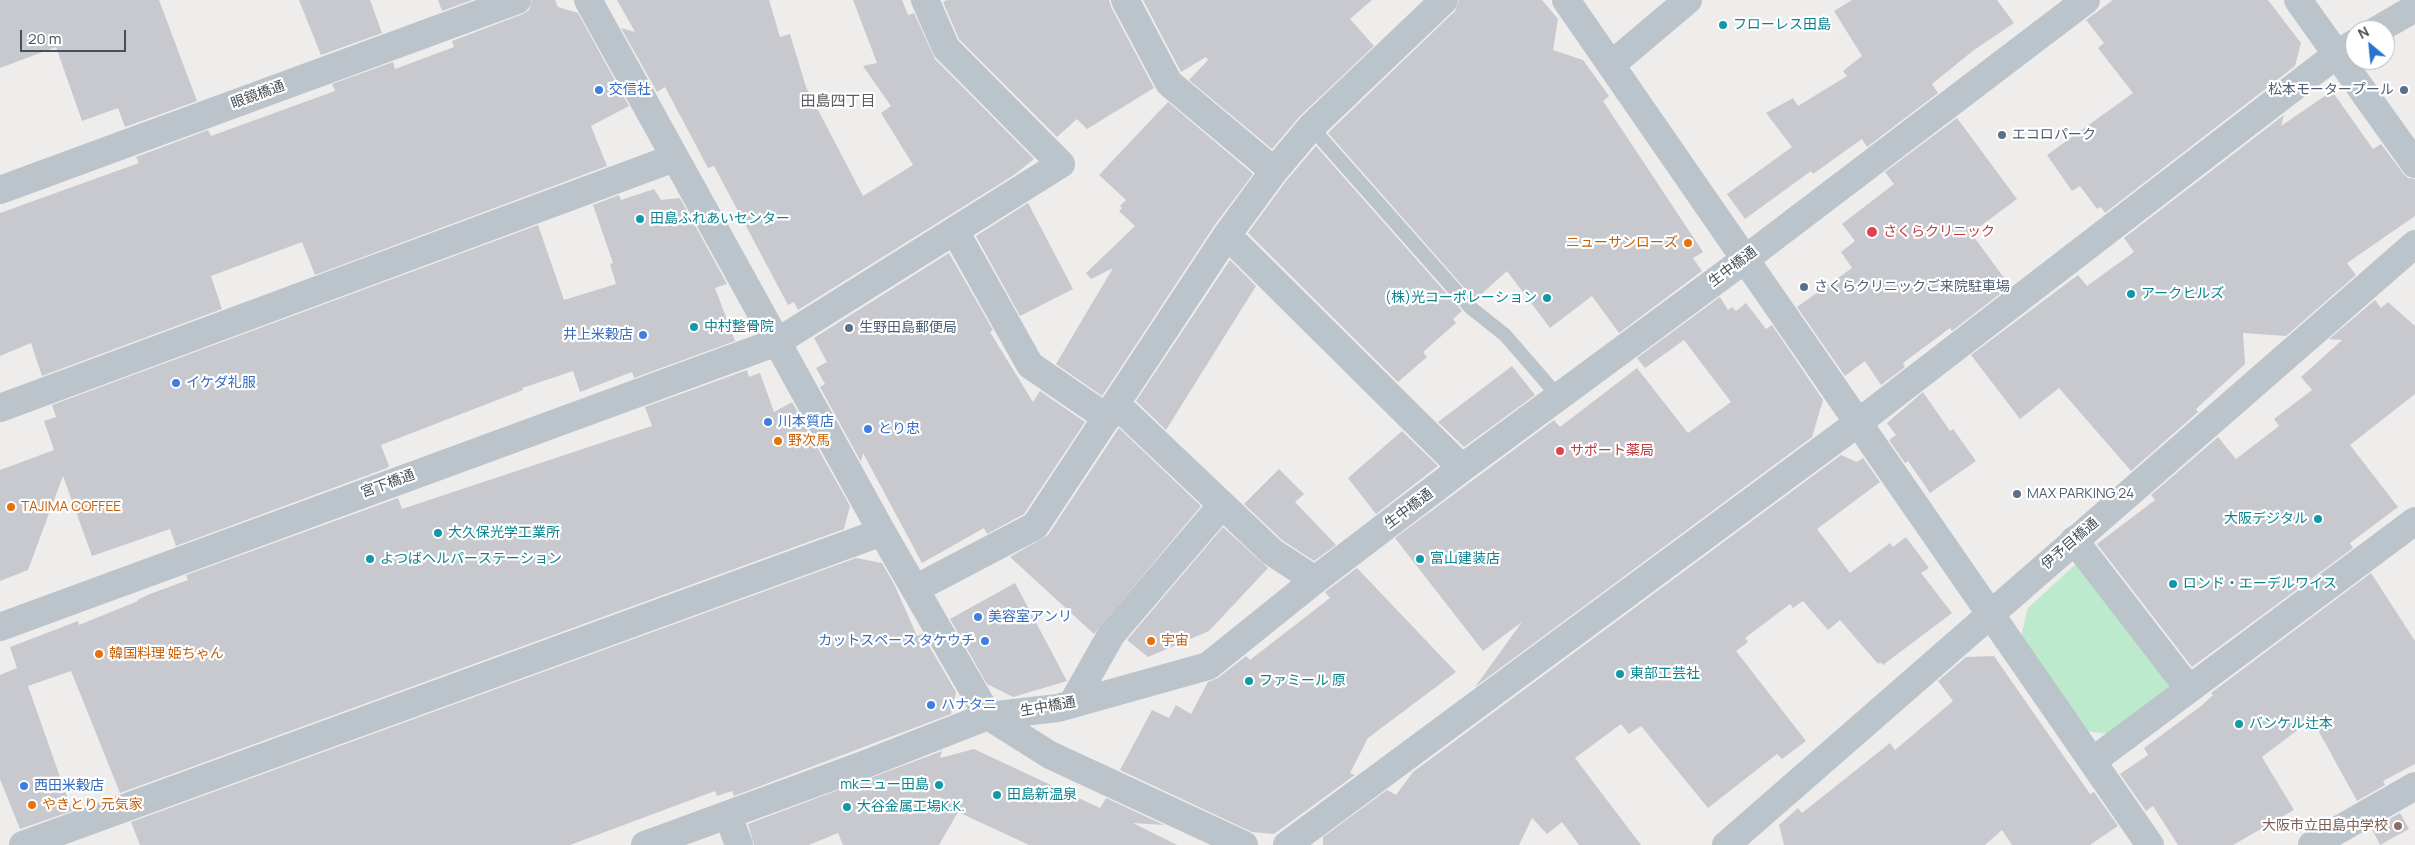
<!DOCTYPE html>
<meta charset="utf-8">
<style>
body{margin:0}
#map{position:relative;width:2415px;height:845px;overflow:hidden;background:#efecec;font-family:Manrope,sans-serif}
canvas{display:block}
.north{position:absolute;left:2345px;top:20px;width:50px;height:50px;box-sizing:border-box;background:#fff;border:1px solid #b5b9bc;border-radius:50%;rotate:332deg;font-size:14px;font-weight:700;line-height:20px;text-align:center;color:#465058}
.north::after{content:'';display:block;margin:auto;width:18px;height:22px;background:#2774ce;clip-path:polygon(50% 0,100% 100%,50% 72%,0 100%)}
.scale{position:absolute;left:20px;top:30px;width:106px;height:22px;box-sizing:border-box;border:2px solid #465058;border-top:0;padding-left:6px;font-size:15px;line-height:18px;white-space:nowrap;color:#465058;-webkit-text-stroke:4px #fff;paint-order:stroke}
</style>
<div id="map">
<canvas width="2415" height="845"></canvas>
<div class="north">N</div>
<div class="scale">20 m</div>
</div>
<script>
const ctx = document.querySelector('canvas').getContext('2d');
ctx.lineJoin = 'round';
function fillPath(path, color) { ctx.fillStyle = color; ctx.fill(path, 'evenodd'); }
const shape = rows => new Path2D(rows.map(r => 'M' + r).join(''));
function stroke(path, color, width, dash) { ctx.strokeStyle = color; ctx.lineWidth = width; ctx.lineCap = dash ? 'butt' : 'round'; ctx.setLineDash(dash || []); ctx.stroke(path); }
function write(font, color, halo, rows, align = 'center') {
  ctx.font = font + ' Manrope,"Noto Sans JP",sans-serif'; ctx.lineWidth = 4.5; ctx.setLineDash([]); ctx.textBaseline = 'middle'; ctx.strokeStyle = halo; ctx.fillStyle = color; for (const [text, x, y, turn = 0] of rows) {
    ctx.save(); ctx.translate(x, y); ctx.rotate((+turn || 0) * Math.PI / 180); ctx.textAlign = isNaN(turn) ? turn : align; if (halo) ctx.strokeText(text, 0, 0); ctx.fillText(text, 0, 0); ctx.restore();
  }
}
fillPath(shape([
 [2078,562,2170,677,2168,690,2109,734,2085,731,2021,636,2028,608]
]), '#bdeacd');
fillPath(shape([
 [0,0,159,0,197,101,125,127,118,108,82,121,56,47,0,68],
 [299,0,370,0,382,33,321,55],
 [438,0,472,0,442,11],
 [532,0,555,0,558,7,578,13,629,106,591,126,607,166,315,275,302,242,211,276,222,309,42,376,31,343,0,356,0,213,139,163,136,157,208,130,211,136,335,91,332,84,393,62,395,69,454,47,452,41,523,14,529,10],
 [617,0,769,0,780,37,790,34,806,87,863,196,913,165,881,113,891,106,863,66,877,63,853,0,902,0,908,15,914,13,935,59,1034,159,1014,175,798,310,794,302,788,305,714,166,708,168,665,87,657,92,621,28,635,32],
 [947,0,1109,0,1111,7,1154,88,1087,129,1077,119,1057,137,959,39,943,2],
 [1143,0,1372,0,1350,19,1374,46,1300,116,1272,149,1189,80,1208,60,1206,57,1181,72],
 [1459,0,1542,0,1558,19,1553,50,1583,60,1609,96,1603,101,1703,252,1693,258,1702,271,1619,333,1592,296,1550,328,1507,271,1475,300,1328,133,1455,11],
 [1852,0,1997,0,2014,23,1974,50,1932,84,1938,93,1867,147,1862,139,1813,174,1811,171,1745,219,1727,194,1792,147,1766,113,1793,98,1798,106,1847,76,1843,71,1862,56,1834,11],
 [2113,0,2268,0,2301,43,2295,66,2105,213,2101,207,2097,209,2080,186,2072,191,2047,155,2133,93,2098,48,2104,43,2086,20],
 [2332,91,2373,149,2381,144,2403,173,2408,178,2415,179,2415,216,2347,263,2356,275,2286,336,2243,333,2245,364,2196,409,2198,412,2131,471,2059,388,2020,419,1971,355,2078,275,2087,286,2134,252,2124,238,2284,115,2281,126],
 [1168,102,1253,174,1214,226,1102,396,1056,364,1113,268,1091,279,1086,273,1135,226,1119,211,1122,208,1120,206,1126,200,1099,175],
 [1957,118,2017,199,1971,233,2010,286,1952,331,1950,328,1903,363,1905,367,1881,385,1865,361,1845,376,1797,307,1852,268,1841,252,1855,241,1842,224,1894,184,1885,172],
 [1316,146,1462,311,1453,319,1456,323,1423,352,1427,357,1398,382,1248,233,1286,181],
 [654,189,661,200,680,198,727,284,715,288,735,341,634,378,632,372,580,392,573,371,522,388,523,390,381,445,389,466,387,468,176,546,170,529,92,556,63,476,28,570,0,581,0,470,54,450,44,421,56,417,52,405,538,225,564,300,616,284,610,264,613,263,593,205,619,195,621,200],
 [1028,203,1073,289,1020,316,976,236],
 [949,253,993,330,990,332,1033,402,1040,391,1085,422,1024,514,987,534,984,528,922,563,863,453,861,462,820,387,825,384,816,368,827,362,814,338],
 [1230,260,1256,286,1166,430,1136,401],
 [1720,297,1728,310,1732,307,1736,311,1746,303,1766,329,1772,325,1823,400,1812,437,1475,687,1522,622,1483,651,1395,538,1554,420,1560,427,1637,368,1688,433,1731,402,1684,340,1645,368,1637,358],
 [2375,300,2381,308,2388,302,2415,326,2415,394,2350,445,2398,507,2350,543,2353,548,2192,667,2097,544,2155,500,2151,495,2218,437,2236,459,2279,426,2274,419,2312,390,2301,377,2342,340,2329,339],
 [1512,366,1535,395,1464,447,1438,422],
 [747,370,749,377,760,373,774,412,792,402,850,506,844,529,120,793,71,671,28,686,72,811,20,829,0,779,0,675,17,668,10,647,78,621,79,625,138,601,137,600,150,594,188,580,186,575,398,498,402,509,652,426,645,407],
 [1923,392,1950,431,1953,429,1976,461,1930,493,1908,461,1905,463,1889,440,1896,435,1887,423],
 [1119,428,1201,506,1094,634,1010,557,1048,535],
 [1402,431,1438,466,1376,514,1348,478],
 [1841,455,1857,462,1863,458,1880,482,1817,529,1850,573,1890,543,1893,547,1906,537,1929,568,1921,573,1952,613,1883,665,1880,662,1878,664,1840,620,1828,630,1803,601,1793,608,1790,604,1745,638,1748,642,1736,651,1806,741,1782,759,1777,754,1708,808,1641,726,1629,734,1621,724,1575,758,1641,845,1579,845,1562,822,1547,834,1532,818,1519,845,1323,845,1323,837,1387,790,1396,795,1413,772],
 [1279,469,1304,494,1295,502,1336,545,1314,561,1282,540,1244,504],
 [1223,527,1268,568,1209,631,1148,657,1127,640],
 [856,558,882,563,895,586,917,636,922,634,956,692,951,714,734,796,732,791,717,796,715,791,570,845,140,845,131,822],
 [1357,568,1456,672,1368,738,1350,773,1355,775,1274,834,1252,832,1120,770,1152,710,1169,718,1176,705,1191,714,1208,682,1218,678,1246,656,1250,660,1330,598,1325,592],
 [2371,573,2415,641,2415,764,2383,781,2385,785,2357,801,2312,719,2262,757,2294,810,2233,845,2178,845,2153,806,2146,811,2120,774,2148,755,2144,748,2201,706,2213,695,2211,693],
 [1015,583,1067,681,1013,697,987,684,950,619],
 [1994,656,2090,794,2094,792,2118,826,2090,845,2012,845,2002,830,1985,845,1784,845,1779,825,1798,808,1802,813,1890,743,1895,750,1953,701,1938,681,1966,657],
 [974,749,1100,808,1106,798,1164,825,1133,823,1177,845,1029,845,958,812,939,845,843,845,838,833,809,845,754,845,748,824,942,751,940,758],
 [2400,813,2409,829,2380,845,2372,829]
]), '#c7c9cf');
stroke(shape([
 [1311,127,1471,308,1505,335,1558,396]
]), '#bbc4cb', 14);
stroke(shape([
 [588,0,882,532,988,716,1050,755,1244,845],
 [1125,0,1169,83,1274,171],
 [1566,0,2150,845],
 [2298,0,2415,164],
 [2377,30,2415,8],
 [1611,65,1688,0],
 [0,190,517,0],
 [955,231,1030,365,1107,418],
 [1227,235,1462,468],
 [1116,404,1272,552,1315,580],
 [0,408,674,158],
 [2074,540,2189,689],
 [915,589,1035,526,1227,235,1274,171,1311,127,1444,0],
 [0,627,777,342,1061,164,946,48,925,0],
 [1072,704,1111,635,1222,505],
 [2094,760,2415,521],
 [728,815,739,845],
 [23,845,882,532],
 [645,845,858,767,988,716,1058,708,1208,666,1315,580,1462,468,1744,260,2086,0],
 [1287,845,1859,422,2337,54,2355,43],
 [1726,845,2415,244],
 [2312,845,2415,786]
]), '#bbc4cb', 28);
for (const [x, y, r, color] of [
 [1723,25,5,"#0f9aa8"],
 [599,90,5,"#3f7fe0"],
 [2404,90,5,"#5c6f8a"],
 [2002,135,5,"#5c6f8a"],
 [640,219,5,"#0f9aa8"],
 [1872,232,6,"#e0444e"],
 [1688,243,5,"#e8710a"],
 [1804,287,5,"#5c6f8a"],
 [2131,294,5,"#0f9aa8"],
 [1547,298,5,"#0f9aa8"],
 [694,327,5,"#0f9aa8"],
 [849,328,5,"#5c6f8a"],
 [643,335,5,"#3f7fe0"],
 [176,383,5,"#3f7fe0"],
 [768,422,5,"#3f7fe0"],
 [868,429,5,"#3f7fe0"],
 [778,441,5,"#e8710a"],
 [1560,451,5,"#e0444e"],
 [2017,494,5,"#5c6f8a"],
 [11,507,5,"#e8710a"],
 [2318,519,5,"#0f9aa8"],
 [438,533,5,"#0f9aa8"],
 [370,559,5,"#0f9aa8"],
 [1420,559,5,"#0f9aa8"],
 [2173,584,5,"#0f9aa8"],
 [978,617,5,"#3f7fe0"],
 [985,641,5,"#3f7fe0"],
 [1151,641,5,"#e8710a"],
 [99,654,5,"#e8710a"],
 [1620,674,5,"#0f9aa8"],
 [1249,681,5,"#0f9aa8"],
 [931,705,5,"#3f7fe0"],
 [2239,724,5,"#0f9aa8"],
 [939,785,5,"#0f9aa8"],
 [24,786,5,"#3f7fe0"],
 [997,795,5,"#0f9aa8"],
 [32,805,5,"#e8710a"],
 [847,807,5,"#0f9aa8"],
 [2398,826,5,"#8d6e63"]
]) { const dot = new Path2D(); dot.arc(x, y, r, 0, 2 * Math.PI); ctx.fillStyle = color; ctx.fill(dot); stroke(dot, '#fff', 2); }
write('14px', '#0d838f', '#fff', [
 ["フローレス田島",1733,25],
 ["田島ふれあいセンター",650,219],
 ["アークヒルズ",2141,294],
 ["(株)光コーポレーション",1537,298,"right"],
 ["中村整骨院",704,327],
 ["大阪デジタル",2308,519,"right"],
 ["大久保光学工業所",448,533],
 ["よつばヘルパーステーション",380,559],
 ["富山建装店",1430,559],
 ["ロンド・エーデルワイス",2183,584],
 ["東部工芸社",1630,674],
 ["ファミール 原",1259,681],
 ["バンケル辻本",2249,724],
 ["mkニュー田島",929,785,"right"],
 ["田島新温泉",1007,795],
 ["大谷金属工場K.K.",857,807]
], 'left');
write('14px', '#366cbe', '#fff', [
 ["交信社",609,90],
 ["井上米穀店",633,335,"right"],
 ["イケダ礼服",186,383],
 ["川本質店",778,422],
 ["とり忠",878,429],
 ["美容室アンリ",988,617],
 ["カットスペース タケウチ",975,641,"right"],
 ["ハナタニ",941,705],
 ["西田米穀店",34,786]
], 'left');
write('14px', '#4e5e75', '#fff', [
 ["松本モータープール",2394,90,"right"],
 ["エコロパーク",2012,135],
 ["さくらクリニックご来院駐車場",1814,287],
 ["生野田島郵便局",859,328],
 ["MAX PARKING 24",2027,494]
], 'left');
write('14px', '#465058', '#fff', [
 ["眼鏡橋通",258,95,-20],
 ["生中橋通",1733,267,-37],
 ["宮下橋通",388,484,-20],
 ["生中橋通",1409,509,-37],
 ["伊予目橋通",2070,544,-41],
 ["生中橋通",1048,707,-10]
]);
write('14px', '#be3a42', '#fff', [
 ["さくらクリニック",1883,232],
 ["サポート薬局",1570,451]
], 'left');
write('14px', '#c56008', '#fff', [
 ["ニューサンローズ",1678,243,"right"],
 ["野次馬",788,441],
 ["TAJIMA COFFEE",21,507],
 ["宇宙",1161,641],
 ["韓国料理 姫ちゃん",109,654],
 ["やきとり 元気家",42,805]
], 'left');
write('14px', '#785e54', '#fff', [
 ["大阪市立田島中学校",2388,826]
], 'right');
write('15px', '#595d61', '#fff', [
 ["田島四丁目",838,102]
]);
</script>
